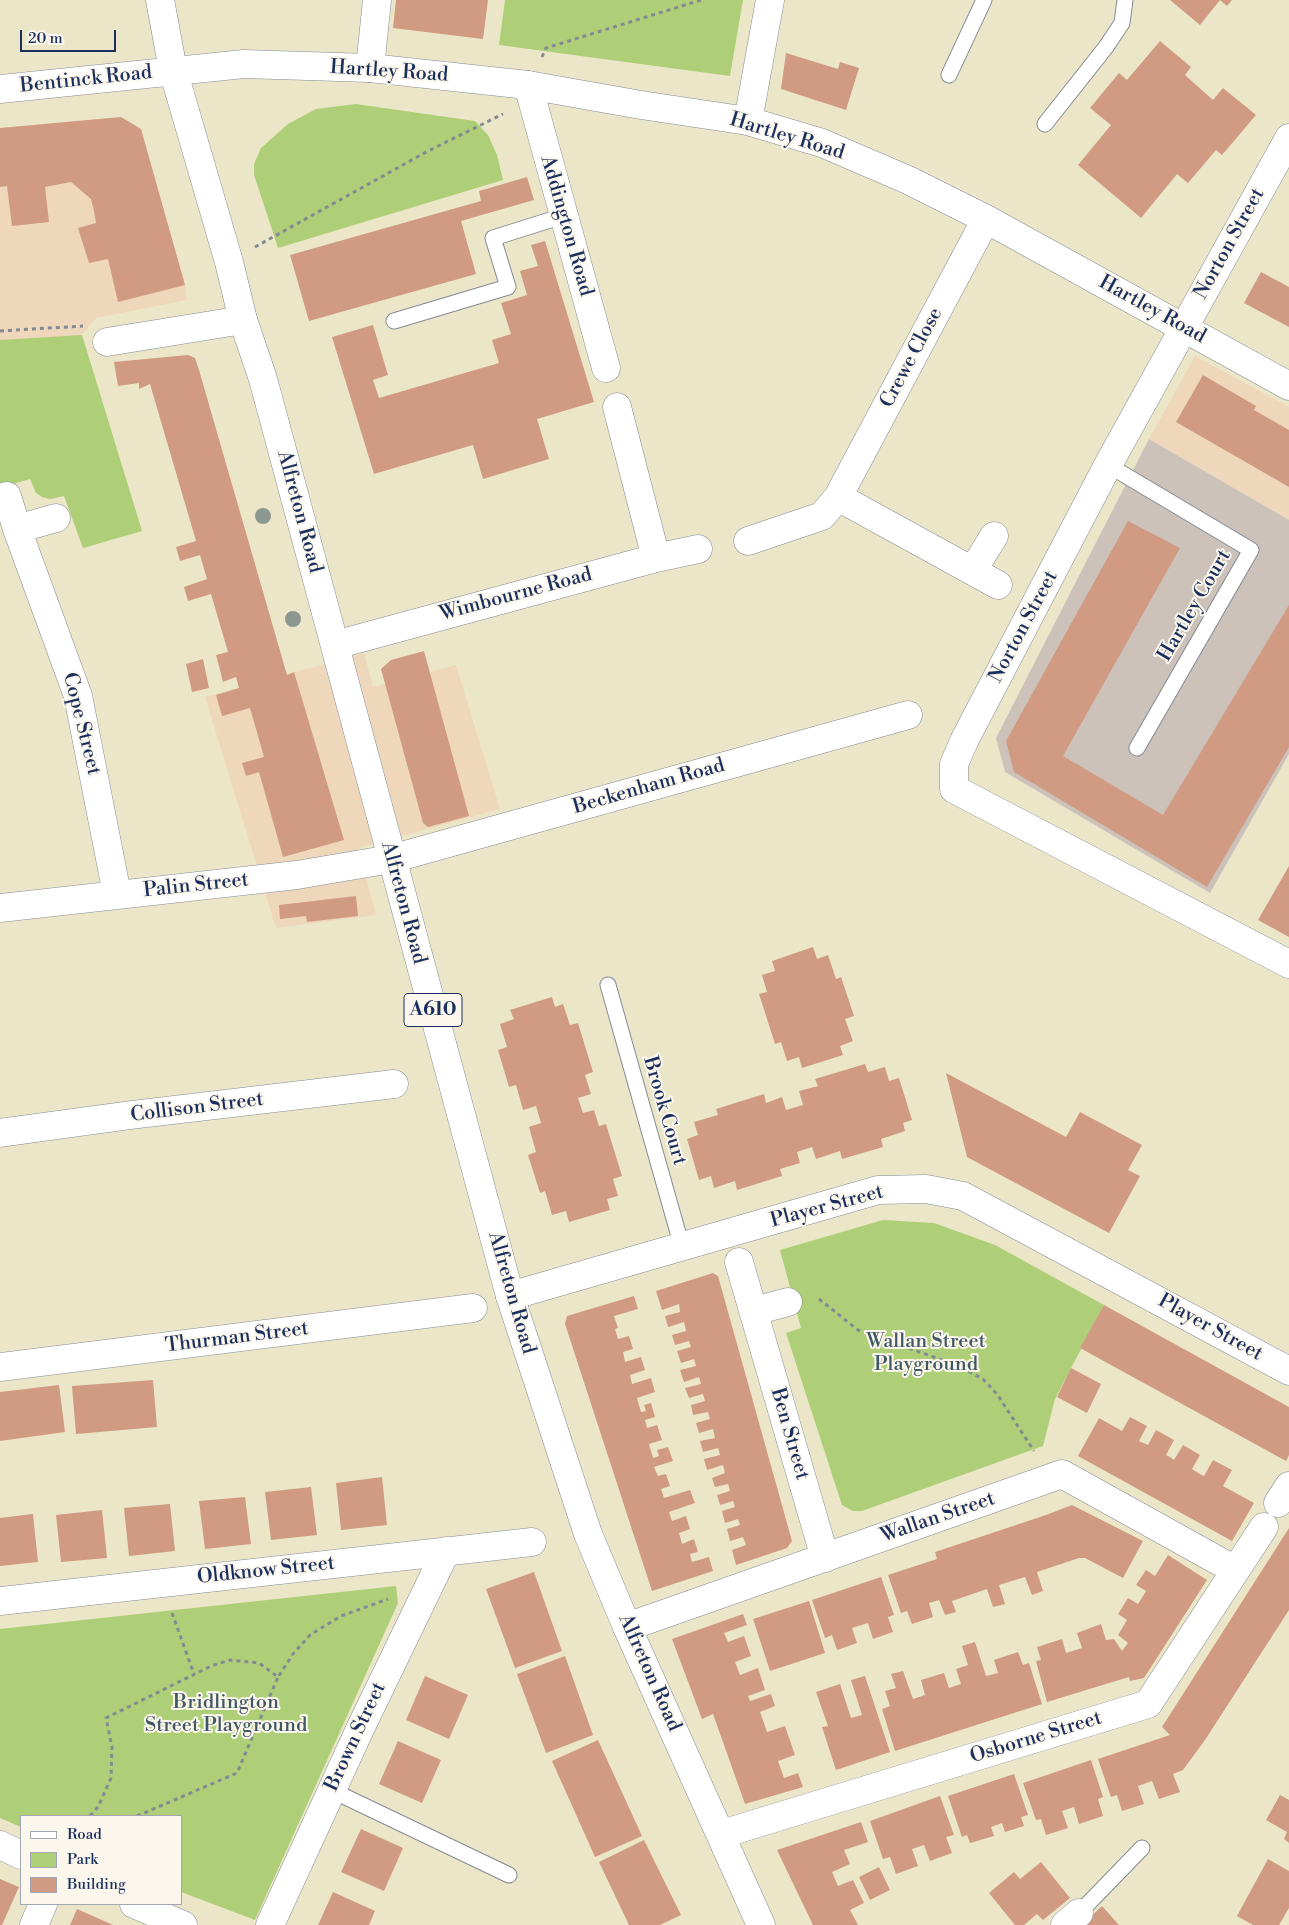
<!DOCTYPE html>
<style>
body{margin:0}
#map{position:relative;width:1289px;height:1925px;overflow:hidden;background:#ece6c8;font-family:"Libre Bodoni",serif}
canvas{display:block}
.legend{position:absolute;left:20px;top:1815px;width:162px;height:90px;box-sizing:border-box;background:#fbf7ec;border:1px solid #a1a7b3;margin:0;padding:6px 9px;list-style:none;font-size:15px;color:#1b2f5e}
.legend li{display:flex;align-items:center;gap:10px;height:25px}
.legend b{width:25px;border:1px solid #a1a7b3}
.scale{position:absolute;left:20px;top:30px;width:96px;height:22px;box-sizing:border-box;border:2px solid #1b2f5e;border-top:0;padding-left:6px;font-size:15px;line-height:18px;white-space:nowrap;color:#1b2f5e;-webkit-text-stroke:4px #fbf7ec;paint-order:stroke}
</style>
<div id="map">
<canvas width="1289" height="1925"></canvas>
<ul class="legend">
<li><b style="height:6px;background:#fff"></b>Road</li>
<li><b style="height:14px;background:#aecf77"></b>Park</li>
<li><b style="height:14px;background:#d09b82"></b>Building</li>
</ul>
<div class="scale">20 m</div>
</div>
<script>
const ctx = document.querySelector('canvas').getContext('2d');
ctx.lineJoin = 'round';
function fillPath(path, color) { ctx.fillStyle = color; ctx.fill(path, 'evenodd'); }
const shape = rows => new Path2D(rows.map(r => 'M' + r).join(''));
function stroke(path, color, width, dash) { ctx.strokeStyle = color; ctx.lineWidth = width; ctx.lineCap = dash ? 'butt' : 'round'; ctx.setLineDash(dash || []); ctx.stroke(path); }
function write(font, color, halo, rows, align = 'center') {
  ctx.font = font + ' "Libre Bodoni",serif'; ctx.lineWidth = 4; ctx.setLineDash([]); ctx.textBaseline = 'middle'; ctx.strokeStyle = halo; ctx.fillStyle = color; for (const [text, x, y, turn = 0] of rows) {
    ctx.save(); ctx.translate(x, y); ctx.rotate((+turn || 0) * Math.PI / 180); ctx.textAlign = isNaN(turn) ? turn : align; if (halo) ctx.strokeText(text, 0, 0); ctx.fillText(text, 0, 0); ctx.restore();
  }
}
fillPath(shape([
 [121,117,141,129,185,285,187,300,96,318,82,335,142,531,83,548,64,496,50,499,42,497,36,493,30,479,0,488,0,128],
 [1195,356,1289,407,1289,520,1149,439],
 [364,653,373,687,456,665,500,809,358,848,376,915,276,928,205,697]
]), '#eed7bb');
fillPath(shape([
 [1149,439,1289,520,1289,754,1210,893,1005,772,996,738]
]), '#ccc2b9');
fillPath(shape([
 [505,0,743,0,730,76,499,45],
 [356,104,475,121,488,135,497,155,503,180,278,248,254,175,254,164,261,148,288,124,316,109],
 [82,335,142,531,83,548,64,496,50,499,42,497,36,493,30,479,0,488,0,340],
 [883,1220,934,1223,995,1245,1104,1305,1055,1399,1043,1446,862,1511,853,1511,842,1505,786,1333,801,1328,780,1250],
 [396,1586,398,1603,255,1920,181,1892,181,1816,21,1816,21,1827,0,1818,0,1629]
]), '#aecf77');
fillPath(shape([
 [396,0,488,0,483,39,393,28],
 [1170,0,1232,0,1227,6,1220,0,1200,25],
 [1160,41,1191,67,1185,75,1213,100,1223,88,1256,115,1222,155,1216,150,1188,183,1177,174,1141,218,1078,165,1111,125,1090,108,1119,73,1127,80],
 [786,53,838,69,840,62,859,68,846,110,781,89],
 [121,117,141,129,185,285,118,302,108,259,89,263,78,228,96,223,94,211,91,199,71,182,45,187,49,222,12,226,7,186,0,187,0,128],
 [527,177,534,200,461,221,476,274,309,321,290,255,481,201,479,191],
 [545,241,594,402,537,419,549,459,483,479,473,445,374,474,332,337,373,325,388,375,373,380,379,398,499,363,492,340,511,334,501,303,527,295,520,271,538,266,531,245],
 [1261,272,1289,287,1289,327,1244,303],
 [188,355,195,358,199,370,287,675,294,672,344,840,283,857,259,772,246,776,242,763,264,757,250,708,222,716,216,695,239,688,236,677,223,682,220,670,216,655,228,652,211,594,188,601,184,587,207,579,200,555,180,561,176,547,196,541,150,384,139,389,139,383,118,386,114,362],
 [1203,375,1256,406,1254,410,1289,430,1289,487,1176,422],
 [1128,521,1180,548,1063,756,1163,815,1289,605,1289,747,1207,887,1014,772,1006,741],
 [424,651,469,816,428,827,423,823,381,669,391,660],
 [203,659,209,688,192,692,186,664],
 [1289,866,1289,937,1258,920],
 [356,896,358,916,307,922,306,916,280,919,279,905],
 [813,947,817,959,828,955,836,979,841,977,854,1016,845,1019,853,1041,840,1046,843,1055,802,1068,799,1057,787,1061,781,1042,775,1044,759,994,767,992,762,975,775,971,772,961],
 [552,997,555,1007,563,1004,570,1025,578,1023,593,1072,585,1075,591,1094,578,1098,583,1113,594,1110,599,1126,606,1124,622,1176,613,1179,618,1196,607,1199,610,1210,569,1222,566,1211,552,1215,545,1191,540,1193,528,1155,536,1152,529,1127,541,1123,536,1106,523,1110,516,1085,509,1087,498,1050,507,1047,500,1024,514,1019,510,1010],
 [865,1064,868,1072,885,1067,889,1081,899,1078,912,1120,903,1123,905,1131,881,1139,883,1147,842,1159,840,1151,816,1159,812,1147,797,1152,800,1163,780,1169,782,1176,737,1190,735,1181,714,1188,711,1176,699,1180,687,1139,698,1135,694,1122,718,1115,716,1109,764,1094,766,1103,782,1097,786,1110,803,1105,799,1091,818,1086,815,1079],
 [946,1073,1066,1137,1080,1112,1142,1145,1128,1170,1140,1176,1109,1233,967,1157],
 [713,1273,718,1276,792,1541,787,1548,736,1565,732,1550,746,1545,743,1537,730,1541,727,1529,740,1525,738,1519,725,1523,722,1511,735,1507,733,1501,720,1505,717,1495,730,1491,728,1484,715,1487,712,1478,725,1473,723,1465,707,1470,704,1459,720,1455,718,1448,703,1452,700,1441,715,1438,713,1429,699,1433,696,1423,710,1419,708,1412,693,1415,691,1405,705,1401,703,1394,689,1398,685,1388,701,1384,699,1377,684,1382,680,1370,696,1366,694,1359,681,1363,677,1351,691,1347,689,1341,675,1345,672,1335,686,1331,684,1322,668,1327,665,1316,680,1312,679,1304,662,1310,656,1291],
 [634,1296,638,1309,614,1316,618,1328,615,1329,618,1339,629,1336,633,1349,623,1352,625,1362,641,1357,645,1370,630,1375,632,1384,651,1378,655,1392,637,1398,641,1412,646,1411,644,1405,651,1403,655,1417,645,1420,647,1428,657,1425,662,1440,649,1444,653,1458,659,1456,657,1450,668,1447,673,1461,654,1467,658,1476,666,1474,670,1486,661,1489,664,1498,690,1490,695,1503,669,1512,672,1521,686,1516,690,1529,679,1533,682,1544,694,1539,698,1552,690,1554,692,1562,709,1557,713,1571,652,1591,565,1324,567,1316],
 [1104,1305,1289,1407,1289,1455,1286,1461,1080,1348],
 [1071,1368,1101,1384,1087,1413,1057,1397],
 [153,1380,157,1427,76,1434,72,1386],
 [59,1385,65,1432,0,1441,0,1392],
 [1130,1417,1147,1426,1139,1441,1148,1445,1156,1430,1174,1440,1166,1455,1170,1457,1174,1460,1183,1445,1200,1455,1192,1469,1200,1474,1204,1476,1213,1460,1232,1470,1223,1486,1254,1503,1232,1541,1078,1456,1099,1418,1122,1431],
 [382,1477,387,1525,341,1530,336,1483],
 [311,1487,317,1535,271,1540,265,1492],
 [245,1497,251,1544,205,1549,199,1501],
 [170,1504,175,1551,129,1556,124,1508],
 [1072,1505,1143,1541,1123,1578,1085,1558,1079,1558,1037,1572,1043,1591,1032,1595,1025,1577,999,1585,1005,1604,993,1607,987,1589,952,1601,956,1612,945,1615,939,1600,929,1603,933,1617,912,1624,907,1611,901,1613,888,1575,937,1559,935,1552,1046,1515],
 [102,1510,107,1558,61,1562,56,1515],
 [33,1514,38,1562,0,1566,0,1518],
 [1289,1528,1289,1610,1205,1740,1183,1770,1173,1774,1180,1792,1159,1799,1152,1781,1138,1786,1144,1804,1122,1811,1117,1795,1111,1797,1098,1759,1170,1735,1162,1727],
 [1168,1555,1207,1580,1144,1678,1130,1681,1129,1677,1047,1702,1036,1661,1041,1660,1037,1647,1062,1639,1066,1653,1082,1648,1077,1633,1101,1624,1106,1640,1114,1639,1122,1651,1128,1643,1118,1635,1127,1620,1118,1614,1128,1598,1138,1604,1146,1591,1136,1585,1146,1570,1155,1576],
 [534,1572,562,1651,515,1668,486,1589],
 [881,1577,894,1615,888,1617,893,1632,873,1639,868,1623,852,1628,857,1643,837,1650,832,1635,825,1638,812,1600],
 [809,1601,825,1653,770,1671,753,1619],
 [743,1614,747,1625,724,1633,728,1642,744,1636,751,1656,735,1662,740,1675,758,1668,765,1690,748,1696,750,1701,771,1694,775,1706,760,1712,764,1723,767,1732,785,1726,795,1755,778,1761,784,1778,798,1773,803,1787,745,1804,713,1714,702,1719,672,1639],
 [975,1642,986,1676,998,1673,994,1660,1018,1652,1023,1665,1029,1663,1042,1704,895,1751,882,1709,890,1706,885,1691,896,1688,891,1674,903,1671,913,1699,925,1695,921,1680,944,1673,949,1688,961,1684,956,1669,968,1665,962,1646],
 [565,1656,593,1735,546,1753,517,1674],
 [425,1676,468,1695,449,1739,406,1720],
 [865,1676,890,1752,836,1770,822,1727,828,1726,816,1692,840,1684,851,1718,862,1715,851,1680],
 [598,1740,642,1836,595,1857,552,1761],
 [398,1741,441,1760,422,1803,379,1784],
 [1091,1760,1103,1797,1098,1799,1103,1816,1079,1824,1074,1807,1062,1811,1068,1828,1046,1835,1041,1819,1036,1820,1023,1783],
 [1014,1774,1028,1815,1021,1817,1024,1826,1005,1832,1002,1823,991,1827,994,1836,970,1843,967,1835,962,1837,948,1796],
 [1280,1795,1289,1800,1289,1843,1284,1839,1287,1832,1266,1820],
 [940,1796,954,1835,946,1837,952,1853,930,1861,924,1845,912,1849,918,1866,896,1874,890,1857,883,1859,870,1821],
 [861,1822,868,1842,844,1850,850,1864,832,1872,838,1886,853,1880,864,1903,850,1910,858,1925,813,1925,777,1850],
 [361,1829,403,1848,384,1891,341,1872],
 [644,1840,681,1915,660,1925,629,1925,599,1862],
 [1268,1859,1289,1871,1289,1908,1279,1925,1253,1925,1237,1916],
 [1041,1862,1070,1898,1043,1920,1037,1914,1024,1925,1015,1925,989,1893,1014,1872,1020,1879],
 [879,1867,890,1890,870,1900,859,1877],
 [0,1879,19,1887,2,1925,0,1925],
 [333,1892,375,1911,369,1925,318,1925],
 [1102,1906,1119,1925,1082,1925],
 [77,1909,113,1925,70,1925]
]), '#d09b82');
const service = shape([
 [949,75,984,0],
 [1045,124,1106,47,1122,23,1125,0],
 [394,321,508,287,493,238,563,216],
 [1108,465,1251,550,1137,748],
 [608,985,682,1247],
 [331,1790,509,1875],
 [1079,1913,1142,1848]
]);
const minor = shape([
 [370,68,377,0],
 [528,85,606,368],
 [748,121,770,0],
 [1289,138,1108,465,965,739,954,764,954,789,1289,964],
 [107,342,243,320],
 [617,407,656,558],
 [7,496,17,529,78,696,117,894],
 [838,497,998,585],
 [17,529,56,518],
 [748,541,822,516,838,497,986,219],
 [973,570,994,536],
 [335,645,656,558,698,549],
 [0,908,297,875,391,859,908,715],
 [0,1133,131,1115,394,1084],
 [739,1262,825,1558],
 [510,1296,878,1190,926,1189,963,1196,1289,1371],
 [754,1311,788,1302],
 [0,1367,473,1308],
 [1278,1503,1289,1486],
 [0,1601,532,1542],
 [627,1627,1062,1474,1235,1570],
 [722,1834,1148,1704,1264,1527],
 [0,1845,21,1855],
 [134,1904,183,1925],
 [34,1925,43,1904],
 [270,1925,360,1729,446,1551],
 [1065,1925,1079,1913]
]);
const tertiary = shape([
 [0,89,244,64,370,68,528,85,641,105,748,121,822,143,908,180,986,219,1289,386]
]);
const primary = shape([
 [160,0,173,70,229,262,243,320,263,379,510,1296,588,1534,627,1627,761,1925]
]);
stroke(service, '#848a93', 17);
stroke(minor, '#848a93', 29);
stroke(tertiary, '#848a93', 29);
stroke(primary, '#848a93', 29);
stroke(shape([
 [542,57,546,48,701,0],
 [255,247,428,151,503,114],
 [0,331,83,326],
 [819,1299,858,1330,956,1365,983,1379,997,1394,1034,1451],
 [172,1613,194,1674],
 [90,1816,98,1807,111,1778,112,1747,106,1718,211,1666,230,1660,259,1663,278,1677,293,1654,310,1635,341,1616,388,1599],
 [137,1816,237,1773,278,1677]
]), '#848a93', 3, [4, 4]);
stroke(service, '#fff', 15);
stroke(minor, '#fff', 28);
stroke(tertiary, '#fff', 28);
stroke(primary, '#fff', 28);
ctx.fillStyle = '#8d9791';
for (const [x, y] of [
 [263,516],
 [293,619]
]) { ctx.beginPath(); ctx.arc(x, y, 8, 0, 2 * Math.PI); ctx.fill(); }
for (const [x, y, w] of [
 [433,1010,58]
]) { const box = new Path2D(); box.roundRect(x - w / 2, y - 16.5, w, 33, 4); ctx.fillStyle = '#fbf7ec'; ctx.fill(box); stroke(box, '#1b2f5e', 1); }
write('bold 19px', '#1b2f5e', null, [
 ["A610",433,1010]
]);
write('20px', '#1b2f5e', '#fbf7ec', [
 ["Hartley Road",389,72,4],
 ["Bentinck Road",86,80,-6],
 ["Hartley Road",787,137,17],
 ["Addington Road",566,226,74],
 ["Norton Street",1230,244,-61],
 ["Hartley Road",1152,310,29],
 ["Crewe Close",912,358,-62],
 ["Alfreton Road",299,512,75],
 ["Wimbourne Road",516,595,-15],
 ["Hartley Court",1195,606,-60],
 ["Norton Street",1024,627,-62],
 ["Cope Street",81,724,76],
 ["Beckenham Road",649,787,-16],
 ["Palin Street",196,886,-6],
 ["Alfreton Road",403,903,75],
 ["Collison Street",197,1108,-7],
 ["Brook Court",664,1111,74],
 ["Player Street",827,1207,-15],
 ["Alfreton Road",511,1293,74],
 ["Player Street",1210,1328,29],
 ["Thurman Street",237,1338,-7],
 ["Ben Street",789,1434,74],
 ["Wallan Street",938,1518,-19],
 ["Oldknow Street",266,1571,-6],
 ["Alfreton Road",649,1673,66],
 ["Brown Street",356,1737,-65],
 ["Osborne Street",1036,1738,-17]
]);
write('20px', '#405764', '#fbf7ec', [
 ["Wallan Street",926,1342],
 ["Playground",926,1365],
 ["Bridlington",226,1703],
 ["Street Playground",226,1726]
]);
</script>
